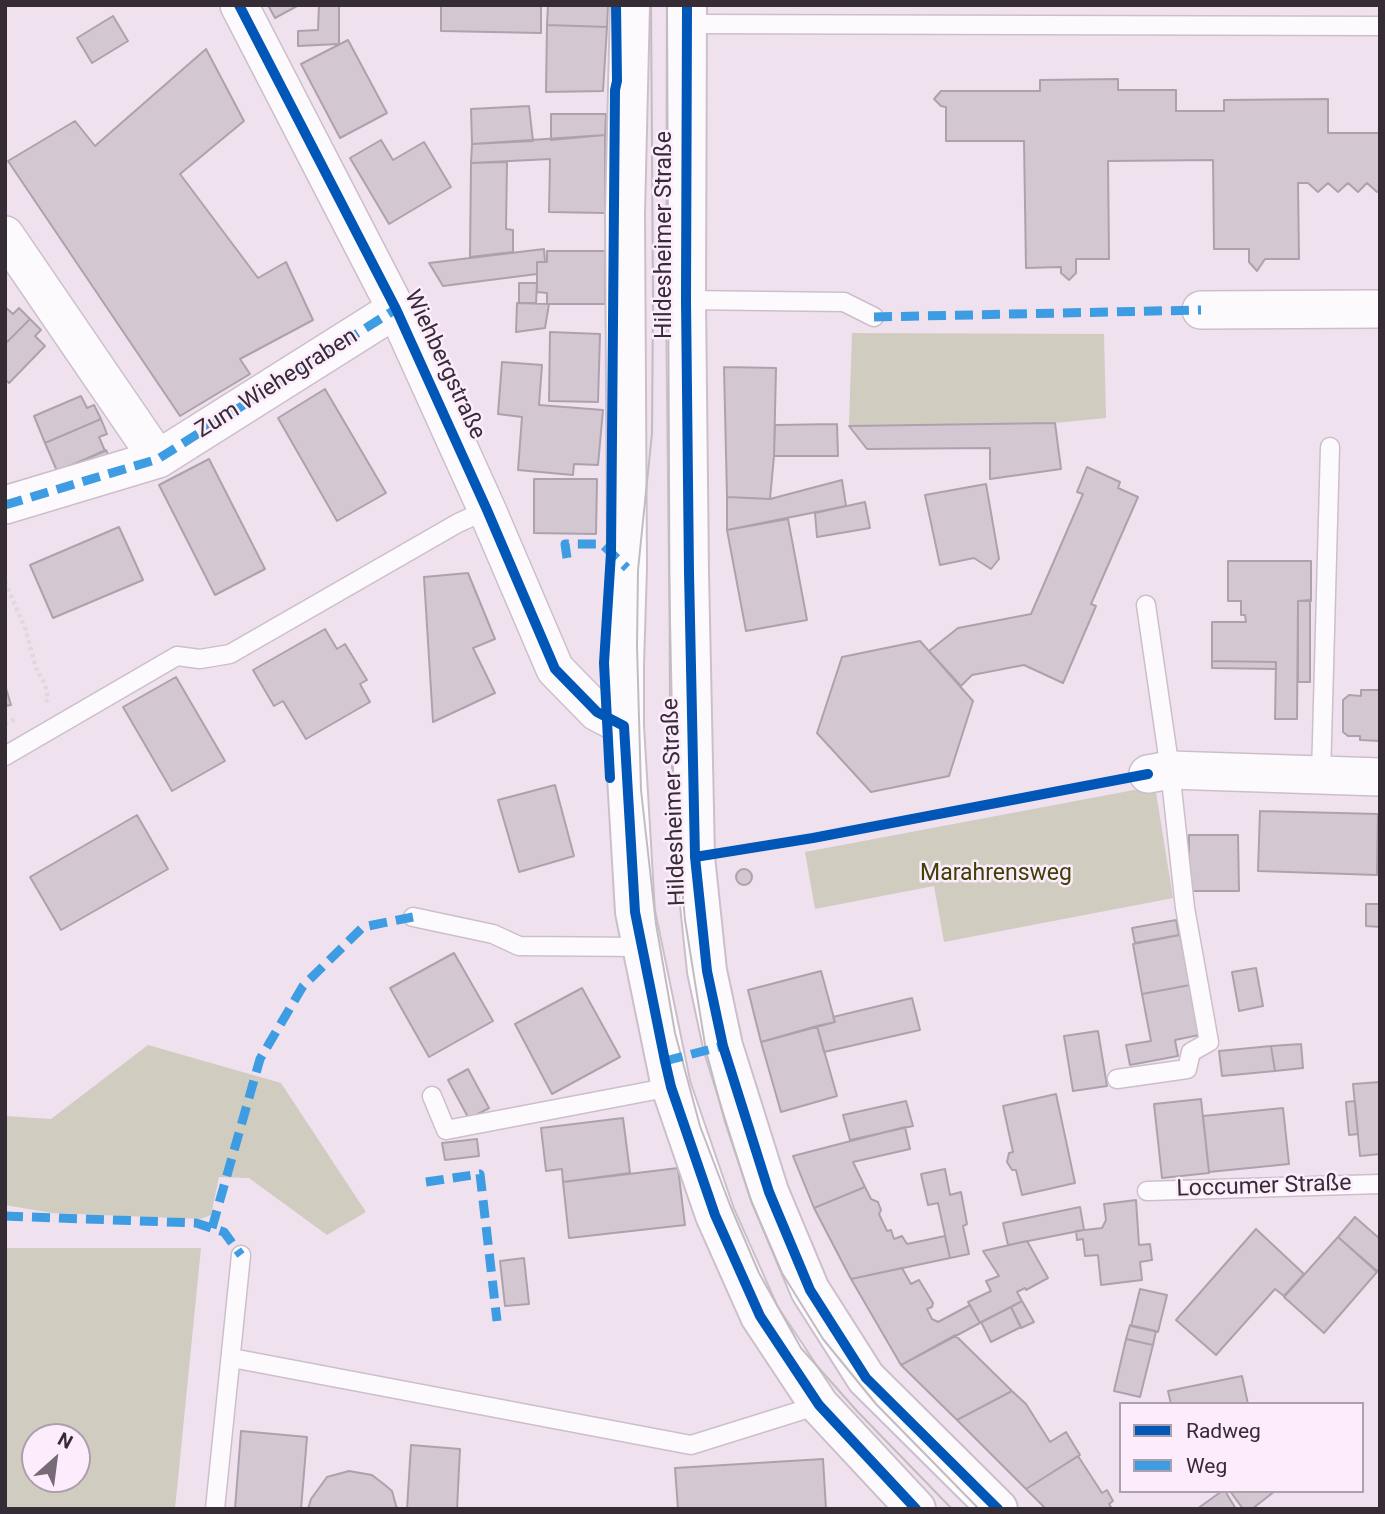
<!DOCTYPE html>
<meta charset="utf-8">
<style>
body{margin:0}
#map{position:relative;width:1385px;height:1514px;overflow:hidden;background:#f0e1ef;font-family:Roboto,sans-serif}
canvas{display:block}
.frame{position:absolute;inset:0;border:7px solid #362c35;pointer-events:none}
.legend{position:absolute;left:1119px;top:1402px;width:245px;height:91px;box-sizing:border-box;background:#fdecfc;border:2px solid #ad9fac;margin:0;padding:9px 12px;list-style:none;font-size:21px;color:#362c35}
.legend li{display:flex;align-items:center;gap:14px;height:35px}
.legend b{width:35px;border:2px solid #ad9fac}
.north{position:absolute;left:21px;top:1423px;width:70px;height:70px;box-sizing:border-box;background:#fdecfc;border:2px solid #ad9fac;border-radius:50%;rotate:28deg;font-size:19px;font-weight:700;line-height:28px;text-align:center;color:#362c35}
.north::after{content:'';display:block;margin:auto;width:24px;height:32px;background:#776b76;clip-path:polygon(50% 0,100% 100%,50% 72%,0 100%)}
</style>
<div id="map">
<canvas width="1385" height="1514"></canvas>
<div class="frame"></div>
<ul class="legend">
<li><b style="height:9px;background:#0057b8"></b>Radweg</li>
<li><b style="height:9px;background:#3e9ce2"></b>Weg</li>
</ul>
<div class="north">N</div>
</div>
<script>
const ctx = document.querySelector('canvas').getContext('2d');
ctx.lineJoin = 'round';
function fillPath(path, color) { ctx.fillStyle = color; ctx.fill(path, 'evenodd'); }
const shape = rows => new Path2D(rows.map(r => 'M' + r).join(''));
function stroke(path, color, width, dash) { ctx.strokeStyle = color; ctx.lineWidth = width; ctx.lineCap = dash ? 'butt' : 'round'; ctx.setLineDash(dash || []); ctx.stroke(path); }
function write(font, color, halo, rows, align = 'center') {
  ctx.font = font + ' Roboto,sans-serif'; ctx.lineWidth = 5; ctx.setLineDash([]); ctx.textBaseline = 'middle'; ctx.strokeStyle = halo; ctx.fillStyle = color; for (const [text, x, y, turn = 0] of rows) {
    ctx.save(); ctx.translate(x, y); ctx.rotate((+turn || 0) * Math.PI / 180); ctx.textAlign = isNaN(turn) ? turn : align; if (halo) ctx.strokeText(text, 0, 0); ctx.fillText(text, 0, 0); ctx.restore();
  }
}
fillPath(shape([
 [852,333,1104,334,1106,418,1055,423,849,426],
 [1155,786,1173,898,944,942,934,886,815,909,805,852],
 [148,1045,281,1083,366,1212,327,1235,249,1178,219,1177,211,1215,201,1219,52,1213,5,1205,5,1116,51,1119],
 [5,1248,201,1248,175,1509,5,1509],
 [35,1437,77,1437,77,1479,35,1479]
]), '#d1ccc0');
const building = shape([
 [268,5,299,5,275,18,268,5],
 [319,5,339,5,339,44,298,46,298,31,318,30,319,5],
 [441,5,541,5,541,33,441,31,441,5],
 [548,5,608,5,607,27,547,25,548,5],
 [113,16,128,41,92,63,77,38,113,16],
 [547,25,607,27,603,91,546,92,547,25],
 [348,40,387,113,340,138,301,64,348,40],
 [206,49,244,121,180,174,258,278,286,262,313,320,240,359,250,374,180,416,8,161,75,121,95,146,206,49],
 [1118,79,1118,90,1176,90,1176,111,1224,111,1224,100,1328,99,1328,133,1380,133,1380,190,1377,192,1367,183,1358,192,1348,183,1338,192,1328,183,1318,192,1308,183,1298,183,1299,259,1265,259,1257,271,1249,262,1249,249,1214,249,1213,160,1108,161,1109,259,1076,259,1076,273,1069,280,1061,273,1061,267,1026,268,1024,141,946,141,946,107,941,106,934,99,941,91,1040,91,1040,80,1118,79],
 [529,106,533,141,472,144,471,109,529,106],
 [551,114,606,114,605,135,551,140,551,114],
 [605,135,605,213,549,212,550,159,471,163,472,144,605,135],
 [381,140,393,160,424,142,451,187,389,224,350,158,381,140],
 [507,162,506,229,513,230,513,252,470,257,471,163,507,162],
 [544,249,545,262,537,262,537,274,443,286,429,263,544,249],
 [547,251,605,251,605,304,547,304,547,293,537,292,537,262,547,262,547,251],
 [519,283,537,283,536,303,519,303,519,283],
 [517,303,549,304,545,328,516,332,517,303],
 [5,307,13,314,19,308,30,319,5,344,5,307],
 [30,319,41,330,35,336,45,346,9,383,5,379,5,344,30,319],
 [550,332,600,334,598,402,549,401,550,332],
 [502,362,542,365,539,405,603,410,598,465,574,464,573,475,518,470,522,417,498,414,502,362],
 [724,367,776,368,774,456,770,499,727,497,724,367],
 [325,389,386,493,337,521,278,418,325,389],
 [81,396,87,408,94,405,101,419,45,443,34,416,81,396],
 [101,419,107,434,99,437,105,451,57,471,45,443,101,419],
 [1055,423,1061,469,990,479,990,448,867,449,849,426,1055,423],
 [837,424,838,456,774,456,775,425,837,424],
 [106,450,112,463,87,474,81,461,106,450],
 [209,459,265,569,215,595,159,485,209,459],
 [1087,467,1120,482,1118,488,1138,497,1091,604,1096,606,1063,683,1024,665,972,675,961,686,929,651,958,628,1031,614,1083,494,1077,492,1087,467],
 [534,479,597,479,596,534,534,533,534,479],
 [842,480,846,506,727,530,727,497,770,499,842,480],
 [986,484,999,559,991,569,974,558,940,565,925,495,986,484],
 [865,502,870,528,817,537,815,513,865,502],
 [788,519,807,620,746,631,727,530,788,519],
 [119,527,143,580,53,618,30,565,119,527],
 [1228,561,1311,561,1311,601,1298,601,1297,719,1275,719,1276,662,1212,661,1212,622,1246,622,1245,615,1241,615,1241,601,1228,601,1228,561],
 [468,573,495,639,473,648,495,693,433,722,424,577,468,573],
 [1310,600,1310,682,1298,682,1298,601,1310,600],
 [325,629,337,649,345,644,367,680,360,684,370,702,306,739,283,701,274,706,253,670,325,629],
 [920,641,973,701,949,776,871,792,817,733,842,657,920,641],
 [1212,661,1276,662,1276,669,1212,668,1212,661],
 [176,677,225,761,172,791,123,707,176,677],
 [5,685,11,705,5,706,5,685],
 [1361,690,1380,690,1380,741,1360,740,1360,736,1348,736,1343,732,1343,700,1349,695,1361,696,1361,690],
 [555,785,574,856,519,872,498,800,555,785],
 [1260,811,1378,814,1377,875,1258,871,1260,811],
 [137,815,168,869,61,930,30,877,137,815],
 [1189,835,1238,835,1239,891,1189,891,1189,835],
 '736 877a8 8 0 1 1 16 0a8 8 0 1 1-16 0Z',
 [1366,904,1380,904,1380,927,1366,926,1366,904],
 [1176,920,1179,935,1135,943,1132,928,1176,920],
 [1180,935,1190,985,1142,994,1133,944,1180,935],
 [454,953,493,1021,429,1057,390,988,454,953],
 [1256,968,1263,1006,1239,1011,1232,972,1256,968],
 [821,971,835,1022,761,1042,748,990,821,971],
 [1190,985,1199,1035,1175,1040,1178,1056,1130,1065,1126,1045,1151,1041,1142,994,1190,985],
 [582,988,620,1057,552,1094,515,1024,582,988],
 [912,998,920,1030,824,1052,817,1026,835,1022,833,1017,912,998],
 [817,1026,837,1096,781,1112,761,1042,817,1026],
 [1098,1031,1107,1086,1073,1091,1064,1036,1098,1031],
 [1301,1044,1303,1068,1275,1071,1271,1046,1301,1044],
 [1271,1046,1275,1071,1222,1076,1219,1051,1271,1046],
 [468,1069,489,1108,469,1119,448,1080,468,1069],
 [1380,1082,1380,1154,1360,1156,1353,1084,1380,1082],
 [1056,1094,1075,1183,1022,1195,1016,1170,1012,1170,1007,1162,1009,1153,1013,1152,1003,1106,1056,1094],
 [1201,1099,1209,1173,1162,1178,1154,1104,1201,1099],
 [906,1101,913,1126,850,1140,843,1115,906,1101],
 [1355,1101,1358,1134,1349,1135,1346,1102,1355,1101],
 [1283,1108,1289,1164,1209,1172,1203,1116,1283,1108],
 [623,1118,630,1173,563,1182,562,1169,546,1171,541,1128,623,1118],
 [905,1127,910,1149,853,1162,865,1187,814,1208,793,1156,905,1127],
 [477,1139,479,1156,445,1160,442,1143,477,1139],
 [678,1168,685,1225,569,1238,563,1182,678,1168],
 [945,1169,950,1195,961,1192,967,1224,963,1226,969,1254,950,1258,938,1203,928,1205,921,1174,945,1169],
 [865,1187,871,1199,878,1202,881,1210,879,1214,887,1231,891,1230,894,1239,902,1236,907,1244,945,1236,950,1258,851,1279,814,1208,865,1187],
 [1136,1200,1139,1245,1150,1244,1152,1260,1140,1262,1142,1280,1101,1285,1098,1255,1085,1256,1083,1239,1077,1240,1076,1231,1102,1228,1106,1220,1104,1204,1136,1200],
 [1080,1207,1084,1230,1008,1245,1003,1223,1080,1207],
 [1355,1217,1380,1239,1380,1268,1377,1271,1338,1237,1355,1217],
 [1256,1229,1304,1274,1284,1296,1275,1289,1216,1355,1176,1320,1256,1229],
 [1338,1237,1377,1272,1324,1333,1284,1297,1338,1237],
 [1027,1241,1048,1278,1026,1290,1025,1288,1017,1292,1022,1301,980,1323,968,1302,991,1291,986,1281,999,1276,983,1251,1027,1241],
 [524,1258,529,1304,505,1306,500,1261,524,1258],
 [902,1268,911,1284,919,1280,933,1303,932,1307,927,1309,932,1319,938,1322,970,1305,980,1323,901,1365,851,1279,902,1268],
 [1140,1289,1167,1295,1158,1332,1131,1326,1140,1289],
 [1022,1301,1034,1322,1021,1328,1011,1307,1022,1301],
 [1011,1307,1021,1327,991,1342,981,1322,1011,1307],
 [1130,1325,1156,1331,1153,1345,1126,1339,1130,1325],
 [955,1335,1012,1391,957,1420,901,1365,955,1335],
 [1126,1339,1153,1345,1140,1397,1114,1391,1126,1339],
 [1242,1376,1248,1404,1171,1404,1168,1391,1242,1376],
 [1012,1391,1026,1404,1050,1442,1066,1432,1080,1455,1026,1489,957,1420,1012,1391],
 [241,1431,307,1437,301,1509,235,1509,241,1431],
 [411,1445,460,1449,457,1509,407,1509,411,1445],
 [1078,1456,1102,1493,1107,1490,1113,1501,1109,1504,1112,1509,1046,1509,1026,1489,1078,1456],
 [823,1459,826,1509,678,1509,675,1468,823,1459],
 [349,1471,372,1475,385,1485,392,1491,397,1509,308,1509,311,1499,327,1477,349,1471],
 [1222,1491,1225,1491,1236,1509,1197,1509,1222,1491],
 [1230,1491,1275,1491,1252,1509,1243,1509,1230,1491]
]);
fillPath(building, '#d3c7d2');
stroke(building, '#ada2ac', 2);
const lane = shape([
 [687,24,1380,26],
 [686,300,844,302,874,317],
 [5,756,177,656,200,659,230,654,458,523,487,510],
 [1321,776,1330,447],
 [413,917,493,934,519,946,642,947],
 [1117,1079,1187,1069,1191,1052,1209,1042,1185,908,1170,770,1146,605],
 [432,1096,446,1130,671,1087],
 [1147,1191,1380,1184],
 [232,1358,691,1445,819,1405],
 [215,1509,241,1255]
]);
const street = shape([
 [239,5,396,309,487,510,555,669,597,712,624,726],
 [5,235,158,459],
 [1201,310,1380,309],
 [5,505,158,459,396,309],
 [1148,774,1170,770,1380,777]
]);
const secondary = shape([
 [630,5,625,213,627,568,624,664,624,726,635,912,671,1087,715,1215,760,1316,819,1405,916,1509],
 [687,5,686,300,689,572,695,857,707,971,723,1046,769,1192,810,1290,866,1378,998,1509]
]);
stroke(lane, '#ccbfcb', 21);
stroke(street, '#ccbfcb', 40);
stroke(secondary, '#ccbfcb', 42);
stroke(shape([
 [5,582,25,628,36,668,45,684,48,699,46,702],
 [5,724,17,718]
]), '#ddd9dd', 4.5, [3.5, 3.5]);
stroke(lane, '#fdfafd', 18);
stroke(street, '#fdfafd', 37);
stroke(secondary, '#fdfafd', 38);
stroke(shape([
 [651,5,653,298,652,433,638,570,637,646,641,790,656,924,675,1033,700,1126,730,1205,759,1273,801,1348,857,1411,952,1509],
 [667,5,670,713,673,790,685,920,706,1051,725,1122,752,1203,782,1273,823,1339,876,1404,979,1509]
]), '#c0bcbf', 2);
stroke(shape([
 [874,317,1201,310],
 [5,505,158,459,396,309],
 [567,558,565,544,602,544,627,568],
 [665,1061,723,1046],
 [426,1182,480,1174,497,1321],
 [5,1216,196,1223,224,1232,241,1255],
 [212,1228,260,1059,303,986,363,927,413,917]
]), '#3e9ce2', 9, [18, 9]);
stroke(shape([
 [239,5,396,309,487,510,555,669,597,712,624,726,635,912,665,1061,671,1087,715,1215,760,1316,819,1405,916,1509],
 [687,5,686,300,689,572,695,857,707,971,723,1046,769,1192,810,1290,866,1378,998,1509],
 [610,778,604,663,611,553,615,90,617,81,616,5],
 [695,857,813,838,1148,774]
]), '#0057b8', 10);
write('23px', '#362c35', '#fdecfc', [
 ["Hildesheimer Straße",665,235,-90],
 ["Wiehbergstraße",444,365,65],
 ["Zum Wiehegraben",277,384,-32],
 ["Hildesheimer Straße",675,802,-92],
 ["Loccumer Straße",1264,1187,-2]
]);
write('23px', '#3e4106', '#fdecfc', [
 ["Marahrensweg",996,874]
]);
</script>
